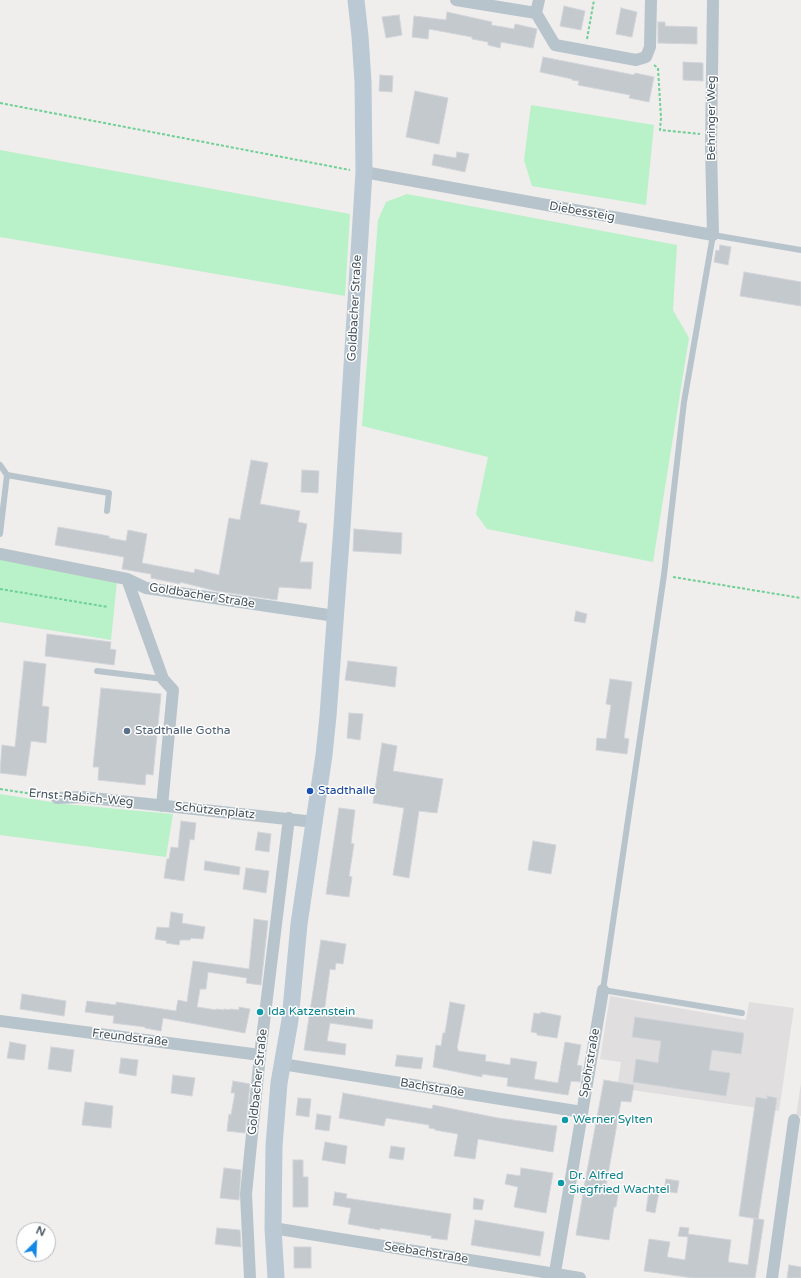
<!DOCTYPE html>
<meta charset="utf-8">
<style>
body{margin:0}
#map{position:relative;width:801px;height:1278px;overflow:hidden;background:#f0eded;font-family:"Varela Round",sans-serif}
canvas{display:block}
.north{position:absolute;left:16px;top:1222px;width:40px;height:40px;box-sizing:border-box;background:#fff;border:1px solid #b5babe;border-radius:50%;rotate:24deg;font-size:11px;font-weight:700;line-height:16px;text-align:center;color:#45535c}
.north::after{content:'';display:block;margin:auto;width:14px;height:18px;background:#1187e7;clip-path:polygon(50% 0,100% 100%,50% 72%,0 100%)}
</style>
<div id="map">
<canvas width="801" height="1278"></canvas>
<div class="north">N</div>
</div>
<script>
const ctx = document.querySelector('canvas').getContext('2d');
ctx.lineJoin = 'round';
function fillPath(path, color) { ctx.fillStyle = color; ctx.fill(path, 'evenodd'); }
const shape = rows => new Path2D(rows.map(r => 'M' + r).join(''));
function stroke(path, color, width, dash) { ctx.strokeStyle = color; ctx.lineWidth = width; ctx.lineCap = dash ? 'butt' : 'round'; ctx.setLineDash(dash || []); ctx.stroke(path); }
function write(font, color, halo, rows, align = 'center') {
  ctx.font = font + ' "Varela Round",sans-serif'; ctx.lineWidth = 3; ctx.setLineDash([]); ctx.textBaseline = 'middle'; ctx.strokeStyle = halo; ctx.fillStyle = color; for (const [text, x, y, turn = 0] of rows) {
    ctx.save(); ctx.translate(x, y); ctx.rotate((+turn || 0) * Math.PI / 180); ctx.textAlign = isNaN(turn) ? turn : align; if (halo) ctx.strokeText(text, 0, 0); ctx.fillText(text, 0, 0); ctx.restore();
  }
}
fillPath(shape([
 [610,996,746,1020,749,1002,794,1008,779,1111,617,1088,621,1062,600,1059],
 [801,1083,801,1116,796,1116]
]), '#e1dee0');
fillPath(shape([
 [531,105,654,125,646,205,532,186,524,160],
 [0,150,350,214,345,296,0,237],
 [407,194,677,245,673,310,689,338,653,562,487,529,476,514,488,457,362,426,378,220,386,202],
 [0,558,117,581,111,640,0,622],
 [0,794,64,804,173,814,166,857,0,835]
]), '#b9f1c8');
const building = shape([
 [564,6,585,11,581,30,560,26,564,6],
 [621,8,637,12,632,37,616,34,621,8],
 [447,12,492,22,491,25,503,27,514,29,515,24,537,29,533,48,501,42,500,48,488,45,488,42,472,39,472,37,429,29,428,39,412,37,414,16,446,20,447,12],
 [399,15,402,35,386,38,382,17,399,15],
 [658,22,665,22,665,26,697,27,697,44,658,43,658,22],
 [543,57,634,75,635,73,654,77,649,102,629,98,630,95,578,85,579,81,572,80,572,79,540,72,543,57],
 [683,62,703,63,703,81,683,80,683,62],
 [380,75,393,76,392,92,379,91,380,75],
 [415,91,448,98,439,144,406,137,415,91],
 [457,152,469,154,465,172,432,165,434,154,456,158,457,152],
 [720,245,731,247,728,265,714,262,716,250,719,251,720,245],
 [744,272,801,282,801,306,740,296,744,272],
 [251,460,268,463,260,504,300,511,298,522,307,524,300,562,313,562,311,589,279,587,277,600,216,591,180,582,180,584,151,578,151,574,122,569,124,557,55,545,58,527,109,536,109,538,126,541,128,530,147,534,142,563,194,573,195,569,219,575,229,518,240,520,251,460],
 [302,470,319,471,318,493,301,492,302,470],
 [354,529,402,533,401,554,353,551,354,529],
 [576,611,587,614,585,623,574,621,576,611],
 [47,634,111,642,110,649,116,650,114,665,45,656,47,634],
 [24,661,46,664,42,706,49,707,46,743,31,741,26,776,0,773,2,745,15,747,24,661],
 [348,661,397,667,395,687,345,680,348,661],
 [610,679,632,682,624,738,629,739,627,754,596,750,597,738,606,739,611,705,606,704,610,679],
 [101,688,161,694,153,775,146,774,145,785,98,780,99,767,93,767,101,688],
 [349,713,363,714,360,740,347,738,349,713],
 [382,743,397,746,393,771,443,779,437,813,419,811,409,878,393,875,404,808,373,803,382,743],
 [339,808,355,810,351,843,354,844,349,876,352,877,349,897,326,894,339,808],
 [181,821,196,823,194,840,190,839,184,881,164,878,167,859,169,859,171,847,178,848,181,821],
 [258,832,271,834,269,852,255,850,258,832],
 [533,841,556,845,551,874,528,870,533,841],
 [205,861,240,867,239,875,204,870,205,861],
 [246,868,269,871,266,893,243,889,246,868],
 [171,912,183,914,182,923,205,927,203,939,191,938,190,940,180,940,179,945,166,943,167,941,155,939,157,927,169,928,171,912],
 [254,919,268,921,261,985,246,983,247,978,208,972,206,989,200,989,197,1007,216,1010,216,1009,224,1010,224,1009,230,1010,230,1009,239,1010,239,1007,250,1009,245,1033,163,1018,161,1031,145,1028,145,1027,113,1023,114,1016,85,1012,87,1001,116,1005,116,1002,176,1011,178,1000,187,1002,193,961,249,969,254,919],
 [321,940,346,944,343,964,336,963,335,970,330,969,324,1013,373,1020,372,1029,330,1023,327,1041,346,1044,345,1055,304,1050,321,940],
 [22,994,66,1001,64,1016,20,1009,22,994],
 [450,1002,465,1005,457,1048,458,1049,458,1051,486,1055,485,1061,510,1065,511,1058,537,1062,534,1079,558,1083,565,1042,581,1045,577,1065,582,1066,580,1082,571,1081,568,1095,507,1086,508,1078,482,1074,482,1077,433,1067,436,1045,441,1046,443,1033,445,1033,450,1002],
 [541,1012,561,1016,557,1038,537,1035,537,1033,531,1032,534,1013,540,1014,541,1012],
 [635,1017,744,1033,741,1054,712,1050,709,1070,730,1073,726,1096,633,1082,636,1059,658,1063,661,1041,632,1037,635,1017],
 [10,1042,26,1045,24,1060,7,1058,10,1042],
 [51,1047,74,1050,71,1072,48,1069,51,1047],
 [397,1055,423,1058,421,1069,395,1066,397,1055],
 [121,1058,138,1060,136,1076,119,1073,121,1058],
 [173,1075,195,1078,192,1096,171,1093,173,1075],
 [604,1080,634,1085,631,1102,621,1101,606,1186,619,1188,616,1207,614,1207,609,1240,576,1235,585,1182,604,1080],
 [233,1081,250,1084,245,1133,227,1131,229,1114,231,1115,235,1093,231,1093,233,1081],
 [343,1093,432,1109,433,1105,498,1118,557,1126,553,1152,478,1139,475,1159,454,1156,458,1134,435,1130,435,1129,429,1128,429,1125,386,1118,384,1126,339,1118,343,1093],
 [767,1096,777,1098,758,1219,739,1216,756,1097,767,1099,767,1096],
 [298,1098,311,1099,309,1117,296,1115,298,1098],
 [85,1102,113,1106,111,1128,82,1125,85,1102],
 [317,1114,331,1116,329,1131,315,1129,317,1114],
 [325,1142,347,1146,345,1164,322,1160,325,1142],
 [391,1146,405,1148,403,1160,389,1158,391,1146],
 [293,1160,303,1160,303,1177,308,1177,308,1207,293,1207,293,1160],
 [224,1168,241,1170,239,1200,220,1198,224,1168],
 [521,1168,553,1173,546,1213,514,1207,518,1187,505,1184,507,1174,520,1176,521,1168],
 [666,1179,679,1181,677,1193,664,1191,666,1179],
 [649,1191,659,1192,655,1213,646,1211,649,1191],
 [335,1192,347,1194,346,1198,451,1214,447,1240,431,1238,432,1236,380,1228,380,1230,348,1224,351,1208,333,1205,335,1192],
 [474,1198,484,1200,482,1210,473,1209,474,1198],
 [754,1218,764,1220,755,1278,693,1278,644,1271,649,1239,670,1242,667,1257,685,1260,688,1237,678,1236,680,1227,689,1228,688,1234,731,1240,728,1262,748,1265,754,1218],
 [475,1220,544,1232,540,1256,471,1245,475,1220],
 [217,1228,240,1230,241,1247,215,1244,217,1228],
 [294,1247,311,1247,311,1268,294,1268,294,1247],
 [789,1265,801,1267,801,1278,787,1278,789,1265]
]);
fillPath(building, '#c4c9cd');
stroke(building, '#d1d4d9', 1);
stroke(shape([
 [587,39,594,0],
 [654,65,658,68,661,118,660,130,700,134],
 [0,103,350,170],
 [673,577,801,598],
 [0,589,108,607],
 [0,789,46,796]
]), '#6fd095', 2, [3, 2]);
stroke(shape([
 [0,465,7,475,0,534],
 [7,475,109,493,107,511],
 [97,671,163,679],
 [742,1013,603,990,664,575,684,402,713,235,801,250]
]), '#b8c4cb', 6);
stroke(shape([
 [456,0,536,13,555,45,636,60,646,57,650,47,651,0],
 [536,13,539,0],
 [364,172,713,235,711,147,713,0],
 [0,554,127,579,146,588,335,616],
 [127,579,163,679,173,690,162,806],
 [57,798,83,797,315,822],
 [0,1021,260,1055],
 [282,1064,582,1112],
 [273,1228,580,1278],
 [250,1278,246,1194,260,1055,289,818],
 [554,1278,603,990],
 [772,1278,794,1120]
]), '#b8c4cb', 12);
stroke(shape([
 [276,1278,273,1228,274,1146,279,1083,290,1020,299,924,324,755,328,716,342,527,364,172,363,82,360,36,356,0]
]), '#bac9d3', 17);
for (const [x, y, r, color] of [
 [127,731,4,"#5c6f8a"],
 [310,791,4,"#1a4fb4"],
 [260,1012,4,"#0f9aa8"],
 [565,1120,4,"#0f9aa8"],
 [561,1183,4,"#0f9aa8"]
]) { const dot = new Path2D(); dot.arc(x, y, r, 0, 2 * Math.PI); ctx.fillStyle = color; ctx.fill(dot); stroke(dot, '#fff', 1.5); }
write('12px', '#45535c', '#fff', [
 ["Behringer Weg",712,118,-90],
 ["Diebessteig",582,212,10],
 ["Goldbacher Straße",355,308,-87],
 ["Goldbacher Straße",202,596,9],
 ["Ernst-Rabich-Weg",81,798,5],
 ["Schützenplatz",215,811,6],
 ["Freundstraße",130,1038,7],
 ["Spohrstraße",590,1063,-80],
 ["Goldbacher Straße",258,1082,-84],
 ["Bachstraße",432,1088,9],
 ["Seebachstraße",426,1253,9]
]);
write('12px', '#4e5e75', '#fff', [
 ["Stadthalle Gotha",135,731]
], 'left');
write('12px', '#164399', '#fff', [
 ["Stadthalle",318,791]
], 'left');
write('12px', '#0d838f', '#fff', [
 ["Ida Katzenstein",268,1012],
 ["Werner Sylten",573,1120],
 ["Dr. Alfred",569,1176],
 ["Siegfried Wachtel",569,1190]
], 'left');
</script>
